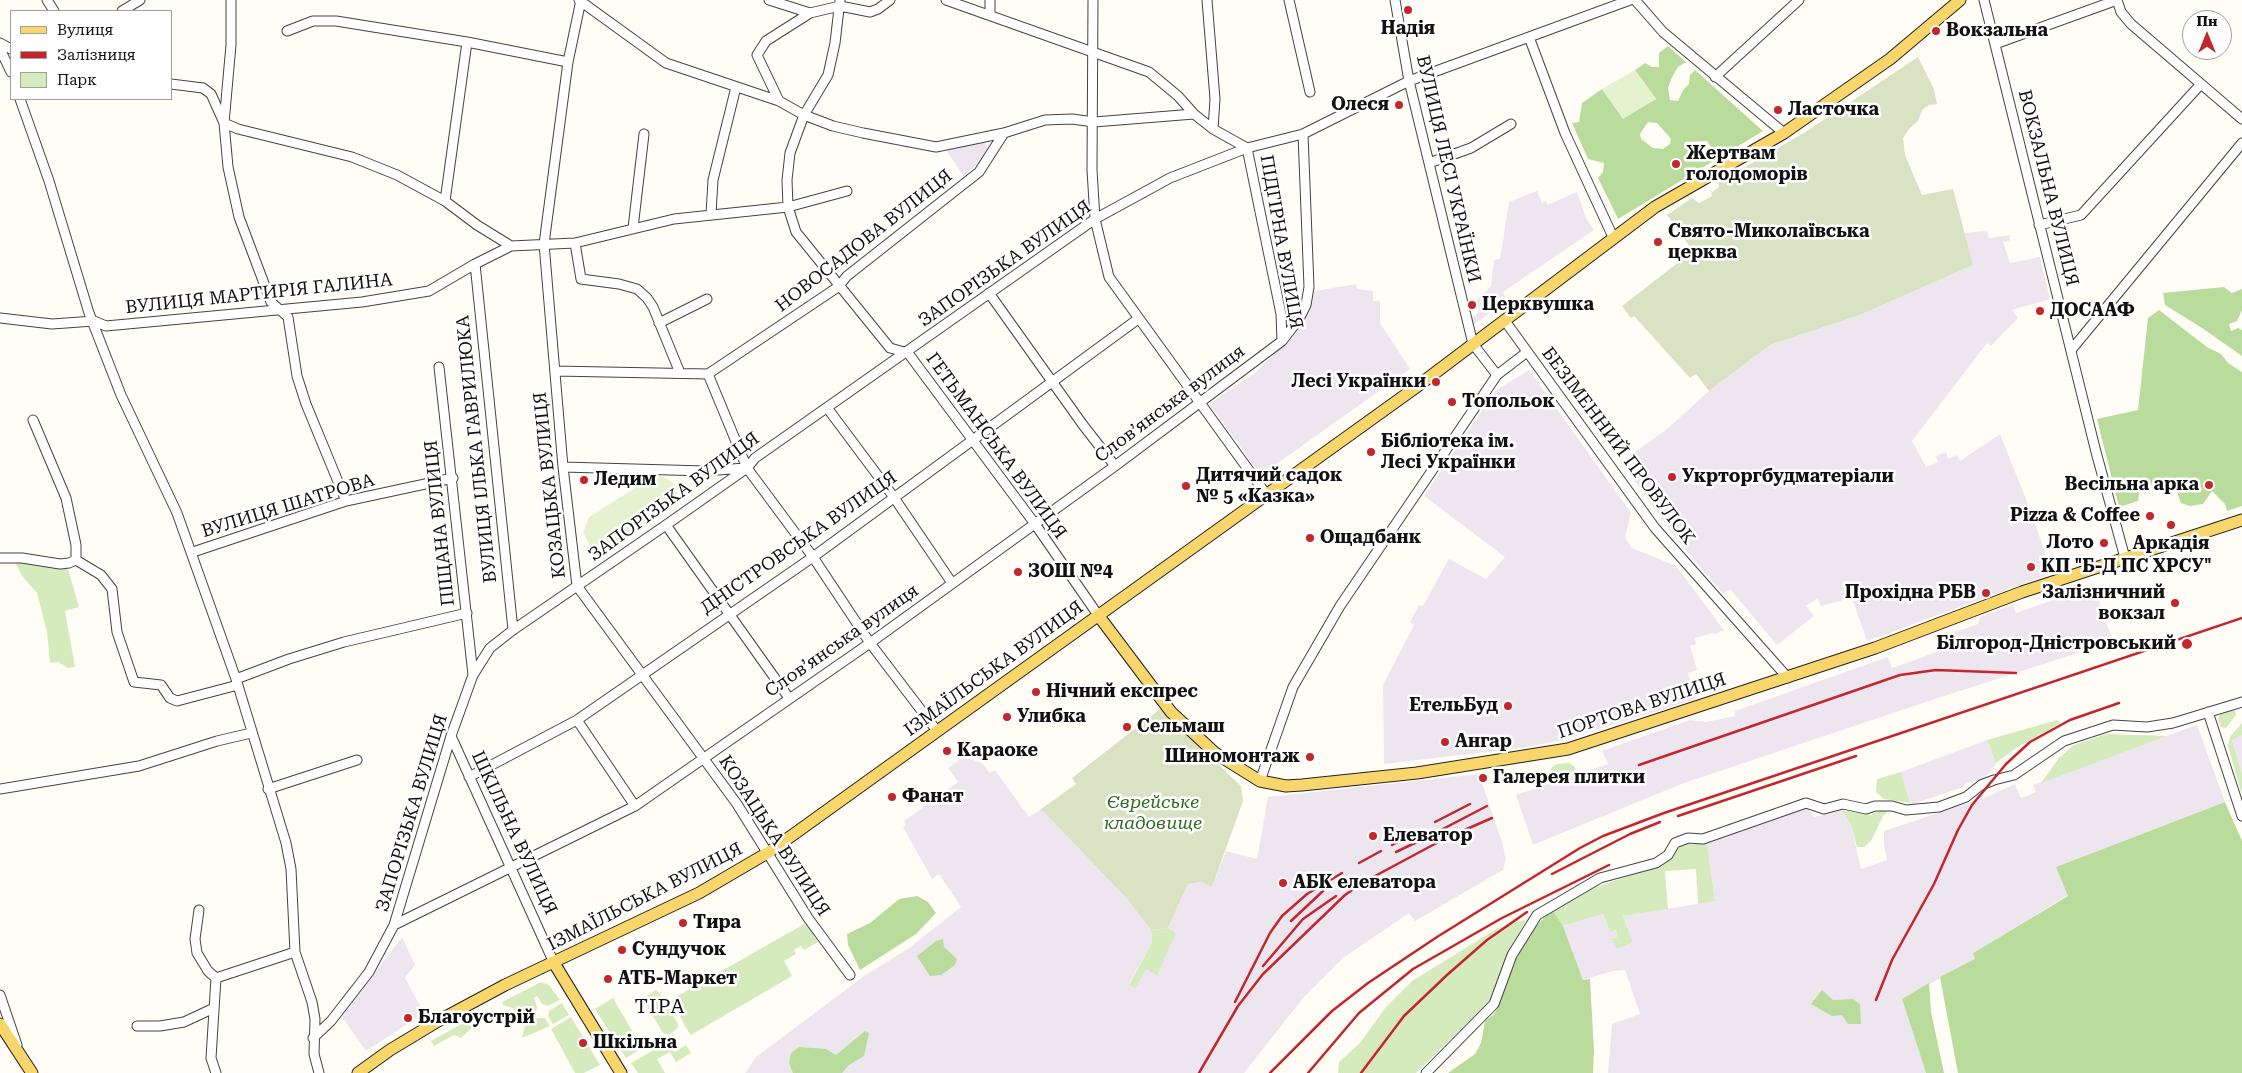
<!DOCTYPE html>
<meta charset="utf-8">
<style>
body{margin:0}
#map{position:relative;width:2242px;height:1073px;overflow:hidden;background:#fffdf5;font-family:"Roboto Serif",serif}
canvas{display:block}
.legend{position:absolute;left:10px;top:10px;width:162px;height:90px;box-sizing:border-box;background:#fff;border:1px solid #a0a0a0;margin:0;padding:6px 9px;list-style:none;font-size:15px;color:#111}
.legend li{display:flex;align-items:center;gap:10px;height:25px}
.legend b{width:25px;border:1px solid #a0a0a0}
.north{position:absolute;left:2182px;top:10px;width:50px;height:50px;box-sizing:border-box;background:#fff;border:1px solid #a0a0a0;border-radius:50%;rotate:0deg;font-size:14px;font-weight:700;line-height:20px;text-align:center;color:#111}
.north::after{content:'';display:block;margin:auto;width:18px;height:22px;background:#c4262e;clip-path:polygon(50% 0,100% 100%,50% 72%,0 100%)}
</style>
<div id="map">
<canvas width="2242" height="1073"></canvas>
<ul class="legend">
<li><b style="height:6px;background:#f9d66b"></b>Вулиця</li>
<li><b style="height:6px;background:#c4262e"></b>Залізниця</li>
<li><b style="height:14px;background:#d5ebbd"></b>Парк</li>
</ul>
<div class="north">Пн</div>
</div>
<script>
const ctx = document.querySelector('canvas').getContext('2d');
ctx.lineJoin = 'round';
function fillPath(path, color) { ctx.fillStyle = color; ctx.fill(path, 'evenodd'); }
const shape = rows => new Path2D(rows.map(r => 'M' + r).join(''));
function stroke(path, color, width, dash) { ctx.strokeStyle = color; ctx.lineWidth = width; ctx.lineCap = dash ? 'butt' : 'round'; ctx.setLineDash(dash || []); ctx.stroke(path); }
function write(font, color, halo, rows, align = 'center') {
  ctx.font = font + ' "Roboto Serif",serif'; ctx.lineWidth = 5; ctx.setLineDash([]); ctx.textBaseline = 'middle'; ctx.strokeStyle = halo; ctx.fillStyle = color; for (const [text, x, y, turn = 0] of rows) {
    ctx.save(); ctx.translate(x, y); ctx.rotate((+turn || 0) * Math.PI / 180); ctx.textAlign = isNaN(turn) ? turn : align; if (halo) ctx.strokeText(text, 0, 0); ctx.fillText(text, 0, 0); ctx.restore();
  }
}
fillPath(shape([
 [982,139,990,151,964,177,946,150],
 [1537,191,1542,203,1546,201,1547,205,1577,192,1586,218,1594,230,1503,292,1507,301,1473,325,1472,317,1479,312,1477,300,1491,286,1494,260,1500,259,1509,202],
 [1987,231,1989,238,2010,235,2010,241,2003,242,2010,263,2040,257,2050,299,2012,310,2018,318,1991,346,1987,343,1912,441,1926,467,1938,462,1936,456,1946,452,1948,459,1957,455,1960,461,2000,434,2030,509,2052,573,1867,641,1852,598,1821,606,1818,598,1806,606,1814,616,1777,645,1730,589,1723,594,1678,541,1621,462,1667,429,1709,391,1770,345,1860,315,1973,265,1963,233],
 [1356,284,1357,289,1373,291,1373,301,1380,301,1380,323,1410,369,1261,475,1209,404,1255,373,1286,342,1303,321,1315,291],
 [1529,370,1631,513,1625,538,1632,548,1676,566,1724,630,1714,635,1713,633,1695,638,1696,644,1690,646,1697,670,1688,673,1696,699,1566,739,1528,747,1384,764,1383,685,1414,625,1410,622,1419,605,1423,606,1449,559,1486,579,1505,557,1424,496,1495,391],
 [2094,586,2111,636,2091,643,2093,648,1938,698,1684,783,1533,845,1516,795,1608,764,1602,751,1690,720,1706,722,1735,716,1735,711,1888,657,1892,668,1945,649,1941,637,1978,624,1980,617,2013,605,2016,613],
 [2197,725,2225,802,2056,867,2068,895,1973,953,1976,959,1902,999,1926,1073,1608,1073,1612,1024,1640,1014,1625,970,1613,971,1583,980,1563,926,1603,914,1610,932,1615,930,1618,937,1612,938,1633,942,1623,916,1715,901,1707,843,1806,805,1814,817,1842,810,1851,825,1861,869,1887,860,1884,845,1884,831,1984,798,2015,784,2021,798,2027,796,2036,792,2033,785],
 [2242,735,2242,773,2232,740],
 [1987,740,1996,763,1985,778,1965,784,1963,787,1913,804,1910,803,1901,772],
 [968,753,973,760,982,763,990,773,995,770,1029,817,1041,809,1127,899,1151,930,1152,943,1129,984,1136,988,1146,969,1176,933,1168,928,1188,884,1201,882,1212,887,1226,851,1257,859,1268,797,1479,774,1502,842,1506,859,1503,870,1415,921,1409,913,1343,958,1303,998,1244,1073,745,1073,756,1057,864,976,909,948,961,907,939,874,932,879,903,827,906,825,904,821,958,782,948,768],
 [402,937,415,965,405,978,424,1013,366,1051,342,1017]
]), '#eee6ef');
fillPath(shape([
 [14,560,68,569,79,607,65,611,75,667,68,668,58,662,50,663,47,632,37,593,22,576],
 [2227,709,2235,709,2236,715,2226,728,2221,727,2218,720,2220,713],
 [2057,720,2061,723,2016,748,1996,763,1987,740],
 [2242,723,2242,735,2232,740,2242,773,2242,795,2228,746,2230,737],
 [2106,734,2167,736,2041,783,2059,758,2074,745],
 [1568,763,1574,766,1578,774,1549,784,1551,768,1556,764],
 [1901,772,1910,803,1884,799,1876,792,1877,779],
 [1842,810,1871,815,1880,810,1889,810,1883,816,1871,841,1864,847,1857,847,1851,825],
 [1707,843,1715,901,1698,904,1696,869,1665,871,1668,909,1623,916,1633,942,1617,949,1612,939,1617,937,1616,930,1610,932,1603,914,1563,926,1552,909,1579,893,1666,863,1675,850,1687,844],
 [1527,919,1511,946,1489,1002,1416,1073,1338,1073,1339,1062,1360,1043,1385,1008,1412,981,1498,928],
 [806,923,818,942,804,950,801,946,794,950,796,954,784,961,792,976,691,1035,689,1033,672,1001,674,998],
 [1168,928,1176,933,1157,975,1146,969,1136,988,1129,985,1152,943,1151,930],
 [541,982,549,985,560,1000,548,1006,542,1004,537,996,534,998,537,1007,536,1013,526,1018,512,1008,503,1005,502,1002],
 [656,990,661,995,678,1024,678,1028,669,1035,663,1033,643,999],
 [613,998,642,1048,626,1058,595,1009],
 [562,1003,569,1015,553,1024,548,1016,550,1010],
 [478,1015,480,1020,461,1038,454,1035,434,1046,431,1041],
 [571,1017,600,1065,584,1073,575,1073,551,1029],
 [539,1018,545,1018,550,1026,522,1038,525,1025],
 [668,1042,675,1052,686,1045,691,1053,676,1062,670,1052,657,1059,665,1073,638,1073,631,1063]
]), '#d5ebbd');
fillPath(shape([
 [1668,46,1686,62,1678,67,1672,77,1668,88,1670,100,1678,101,1683,90,1689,84,1690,75,1695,70,1763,131,1618,219,1598,178,1603,172,1604,163,1588,159,1572,123,1579,122,1582,103,1602,89,1623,118,1656,99,1635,70,1645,63,1652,67,1659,67,1659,53],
 [1648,122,1657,123,1671,139,1670,144,1663,149,1653,148,1641,139,1640,134],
 [1707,141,1712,149,1711,155,1703,160,1691,148,1685,147,1685,142],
 [2224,287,2232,293,2242,289,2242,310,2237,321,2229,324,2231,331,2238,328,2242,330,2242,356,2202,328,2165,305,2163,293],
 [2159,310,2207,347,2221,354,2228,363,2242,372,2242,506,2227,511,2225,504,2212,491,2203,504,2190,506,2181,503,2176,489,2166,492,2160,482,2140,488,2138,501,2119,507,2097,419,2138,410,2148,318],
 [2225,802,2242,841,2242,1073,1958,1073,1940,977,1975,959,1973,953,2068,896,2056,867],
 [917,896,928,902,936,913,916,934,860,970,848,945,847,934,870,923,899,899],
 [1552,909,1563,926,1583,980,1590,979,1594,1051,1593,1073,1448,1073,1475,1054,1481,1043,1485,1021,1494,1014,1500,1003,1513,965,1529,934],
 [943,939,944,947,957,959,955,965,941,975,930,976,917,956,936,941],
 [1929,983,1931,1012,1944,1073,1926,1073,1902,999],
 [1822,990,1833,1000,1853,999,1860,1004,1861,1024,1848,1024,1842,1015,1832,1016,1811,1004],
 [865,1031,869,1033,864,1056,849,1065,842,1073,793,1073,789,1063,791,1053,799,1047,826,1049,836,1055]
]), '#b9dc9c');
fillPath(shape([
 [1918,57,1934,89,1937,104,1929,105,1922,110,1918,121,1909,129,1903,138,1905,155,1922,195,1953,189,1973,265,1860,315,1770,345,1709,391,1696,374,1690,378,1634,316,1631,318,1622,306,1693,251,1667,215,1692,198,1699,203,1712,196,1711,193,1719,187,1718,183,1807,131],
 [1160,709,1241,786,1243,801,1212,887,1201,882,1188,884,1168,928,1151,930,1127,899,1041,809,1076,784,1072,778]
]), '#d9e3c4');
fillPath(shape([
 [1635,70,1656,99,1623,119,1602,89],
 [654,476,664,477,673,483,677,493,675,503,610,549,600,550,590,546,583,532,589,517]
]), '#e6f2cf');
const minor = shape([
 [47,0,54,11],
 [231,0,231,45,224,123,228,167,239,217,271,302,288,317,297,376,306,404,346,501],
 [579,0,666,63,779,101,804,115,833,126,863,133,936,147,1004,133,1045,120,1072,119,1094,122,1194,114,1213,129,1247,148,1303,134,1409,81,1630,0],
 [581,0,568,62,544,244,563,467,577,586,737,804,808,918,850,975],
 [769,0,810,13],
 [840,0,835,43,828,75,804,115,790,153,787,180,788,207,796,232,890,348,908,353,1035,524,1098,615],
 [946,0,1149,72,1178,96,1194,114],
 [990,0,990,14],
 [1093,0,1092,170,1095,219,1109,277,1266,494],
 [1207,0,1215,99,1213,129],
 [1289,0,1310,92],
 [1635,0,1663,32,1784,133],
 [1984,0,2096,452,2125,558],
 [2117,0,2121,12,2131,24,2242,119],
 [122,11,140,0],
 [287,31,313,21,336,21,467,42,568,62],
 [1529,37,1565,133,1613,237],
 [0,43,11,49],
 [1995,44,2117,0],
 [0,49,11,72],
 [1715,77,1799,0],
 [171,84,203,88,211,94,224,123,238,129,352,157,397,175,445,201,477,225,511,246,575,243,674,219,788,207,847,191],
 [20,99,49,181,89,313,121,395,177,513,236,679,286,843,291,869,295,952,312,1002,315,1019,314,1054,319,1073],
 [779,101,757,55,766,41,810,13,840,6,870,12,878,9,890,0],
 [1429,163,1471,148,1511,124],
 [445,201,467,42],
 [711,214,713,180,736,87],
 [2039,225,2081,215,2201,84],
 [633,228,644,134],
 [575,243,581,279,619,284,637,289,647,298,653,307,680,373],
 [475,264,513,630],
 [989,293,1083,425,1115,466],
 [0,318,52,324,94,321,106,326,362,302,429,291,475,264,511,246],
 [1505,321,1655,528,1788,678],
 [659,323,707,299],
 [2072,349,2242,143],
 [439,367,473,675],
 [555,371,708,374,838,287,847,276,979,172,1004,133],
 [708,374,747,468,813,557,870,643,937,731],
 [1497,375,1527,352],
 [828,409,893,496,952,583],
 [33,420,66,498,76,545,76,560,101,575,112,589,117,632,134,682,161,685,170,698,177,701,238,685],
 [563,467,705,471,745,468],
 [666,525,789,698],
 [193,552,346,501,453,478],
 [0,558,22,558,60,564,69,563,76,560],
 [236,679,289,659,344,642,467,613],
 [2208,712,2242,816],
 [577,720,635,806],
 [451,736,554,963],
 [469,777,577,720,813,557,1138,319],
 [1260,781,1293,687,1340,606,1497,375,1473,344,1409,81,1395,0],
 [0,789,139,766,217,741,251,733],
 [268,789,357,760],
 [199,910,195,939,197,953,208,971,216,978],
 [394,925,635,806,870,643,1115,466,1282,341,1299,319,1306,305,1309,287,1303,134],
 [0,995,17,1045],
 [137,1026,160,1026,184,1022,214,1008],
 [313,1038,331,1021,369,972,394,925,451,736,473,675,490,648,513,630,666,525,747,468,755,458,1095,219,1170,178,1247,148,1281,314,1282,341],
 [216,1073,211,1058,216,978,295,952],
 [1426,1073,1494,1004,1512,955,1537,915,1600,878,1656,863,1668,855,1675,843,1688,838,1703,839,1806,803,1824,809,1843,804,1866,809,1875,806,1892,806,1906,810,1939,807,1966,797,1981,785,1994,780,2014,775,2064,741,2113,725,2147,727,2173,723,2242,702]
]);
const major = shape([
 [1098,615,1171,712,1215,753,1260,781,1286,786,1302,785,1417,773,1568,749,1875,648,2022,592,2242,520],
 [554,963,621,1073],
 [0,1024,32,1073],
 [358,1073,390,1050,438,1021,505,985,699,893,769,852,1415,388,1655,207,1784,133,1890,59,1960,0]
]);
stroke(minor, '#444', 11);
stroke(major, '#222', 13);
stroke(minor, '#fff', 9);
stroke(major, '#f9d66b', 11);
stroke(shape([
 [1639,765,1900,675,1936,670,2016,673],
 [1678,816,1856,756],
 [1435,822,1470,804],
 [1439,831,1487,806],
 [1392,845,1416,832],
 [1396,852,1421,840],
 [1359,863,1381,851],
 [1552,874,1630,834,1660,822],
 [1291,921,1323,891],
 [1263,966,1303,919,1336,896],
 [1876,1000,1892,960,1934,884,1958,830,1972,805,2006,764,2030,742,2070,720,2119,703],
 [1235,1002,1270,933,1282,916,1307,894,1342,873],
 [1199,1073,1238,1006,1263,974,1345,895,1362,883,1444,839,1492,818],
 [1270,1073,1332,1011,1368,983,1437,937,1580,848,1603,836,1664,813,2242,618],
 [1308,1073,1359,1013,1413,969,1502,918,1609,865],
 [1361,1073,1404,1016,1447,975,1487,940,1527,912]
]), '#c4262e', 2.5);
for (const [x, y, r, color] of [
 [1408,10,5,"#c4262e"],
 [1936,31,5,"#c4262e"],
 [1399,105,5,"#c4262e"],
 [1778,110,5,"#c4262e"],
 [1676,164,5,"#c4262e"],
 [1658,242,5,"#c4262e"],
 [1472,305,5,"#c4262e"],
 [2040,311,5,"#c4262e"],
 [1436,382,5,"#c4262e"],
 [1452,402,5,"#c4262e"],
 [1371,452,5,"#c4262e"],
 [1672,477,5,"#c4262e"],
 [584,480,5,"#c4262e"],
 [2209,485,5,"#c4262e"],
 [1186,486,5,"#c4262e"],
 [2150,516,5,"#c4262e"],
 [2171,525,5,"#c4262e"],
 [1310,538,5,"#c4262e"],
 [2104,543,5,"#c4262e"],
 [2031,567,5,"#c4262e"],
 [1018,572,5,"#c4262e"],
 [1986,593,5,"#c4262e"],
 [2175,603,5,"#c4262e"],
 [2187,644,6,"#c4262e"],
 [1036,692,5,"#c4262e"],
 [1508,706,5,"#c4262e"],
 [1007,717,5,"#c4262e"],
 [1127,727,5,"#c4262e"],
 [1445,742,5,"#c4262e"],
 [947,751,5,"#c4262e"],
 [1310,757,5,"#c4262e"],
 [1483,778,5,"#c4262e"],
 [892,797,5,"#c4262e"],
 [1373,836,5,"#c4262e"],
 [1283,883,5,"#c4262e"],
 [683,923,5,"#c4262e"],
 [622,950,5,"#c4262e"],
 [608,979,5,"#c4262e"],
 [408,1018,5,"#c4262e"],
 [583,1043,5,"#c4262e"]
]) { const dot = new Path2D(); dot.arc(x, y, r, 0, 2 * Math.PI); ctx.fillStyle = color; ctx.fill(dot); stroke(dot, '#fff', 2); }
write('bold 18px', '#111', '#fff', [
 ["Надія",1408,29,"center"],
 ["Вокзальна",1946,31],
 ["Олеся",1389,105,"right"],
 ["Ласточка",1788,110],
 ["Жертвам",1686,154],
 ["голодоморів",1686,175],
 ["Свято-Миколаївська",1668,232],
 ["церква",1668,253],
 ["Церквушка",1482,305],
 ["ДОСААФ",2050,311],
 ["Лесі Українки",1426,382,"right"],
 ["Топольок",1462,402],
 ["Бібліотека ім.",1381,442],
 ["Лесі Українки",1381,463],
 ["Дитячий садок",1196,476],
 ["№ 5 «Казка»",1196,497],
 ["Укрторгбудматеріали",1682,477],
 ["Ледим",594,480],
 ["Весільна арка",2199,485,"right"],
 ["Pizza & Coffee",2140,516,"right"],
 ["Ощадбанк",1320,538],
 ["Лото",2094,543,"right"],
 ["Аркадія",2171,544,"center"],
 ["КП \"Б-Д ПС ХРСУ\"",2041,567],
 ["ЗОШ №4",1028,572],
 ["Прохідна РБВ",1976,593,"right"],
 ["Залізничний",2165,593,"right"],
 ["вокзал",2165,614,"right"],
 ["Білгород-Дністровський",2176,644,"right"],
 ["Нічний експрес",1046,692],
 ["ЕтельБуд",1498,706,"right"],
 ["Улибка",1017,717],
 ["Сельмаш",1137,727],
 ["Ангар",1455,742],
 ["Караоке",957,751],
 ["Шиномонтаж",1300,757,"right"],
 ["Галерея плитки",1493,778],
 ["Фанат",902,797],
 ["Елеватор",1383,836],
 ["АБК елеватора",1293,883],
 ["Тира",693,923],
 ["Сундучок",632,950],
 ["АТБ-Маркет",618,979],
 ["Благоустрій",418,1018],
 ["Шкільна",593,1043]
], 'left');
write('18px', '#111', '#fff', [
 ["ВУЛИЦЯ ЛЕСІ УКРАЇНКИ",1448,169,77],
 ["ВОКЗАЛЬНА ВУЛИЦЯ",2048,188,76],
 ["НОВОСАДОВА ВУЛИЦЯ",864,241,-38],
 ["ПІДГІРНА ВУЛИЦЯ",1281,242,80],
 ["ЗАПОРІЗЬКА ВУЛИЦЯ",1005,264,-35],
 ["ВУЛИЦЯ МАРТИРІЯ ГАЛИНА",259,294,-6],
 ["Словʼянська вулиця",1170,404,-37],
 ["ГЕТЬМАНСЬКА ВУЛИЦЯ",996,446,54],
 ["БЕЗІМЕННИЙ ПРОВУЛОК",1618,446,53],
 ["ВУЛИЦЯ ІЛЬКА ГАВРИЛЮКА",477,449,-96],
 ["КОЗАЦЬКА ВУЛИЦЯ",550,485,-96],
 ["ЗАПОРІЗЬКА ВУЛИЦЯ",674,497,-36],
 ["ВУЛИЦЯ ШАТРОВА",288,506,-17],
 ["ПІЩАНА ВУЛИЦЯ",440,523,-96],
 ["ДНІСТРОВСЬКА ВУЛИЦЯ",799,543,-35],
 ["Словʼянська вулиця",842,641,-35],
 ["ІЗМАЇЛЬСЬКА ВУЛИЦЯ",994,669,-36],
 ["ПОРТОВА ВУЛИЦЯ",1642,706,-18],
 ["ЗАПОРІЗЬКА ВУЛИЦЯ",412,813,-73],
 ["ШКІЛЬНА ВУЛИЦЯ",514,833,65],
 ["КОЗАЦЬКА ВУЛИЦЯ",774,836,57],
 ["ІЗМАЇЛЬСЬКА ВУЛИЦЯ",645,897,-27]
]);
write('italic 18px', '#2f6b1f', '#fff', [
 ["Єврейське",1153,803],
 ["кладовище",1153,824]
]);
ctx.letterSpacing = '1px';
write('20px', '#111', '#fff', [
 ["ТІРА",660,1007]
]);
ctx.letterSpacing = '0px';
</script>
